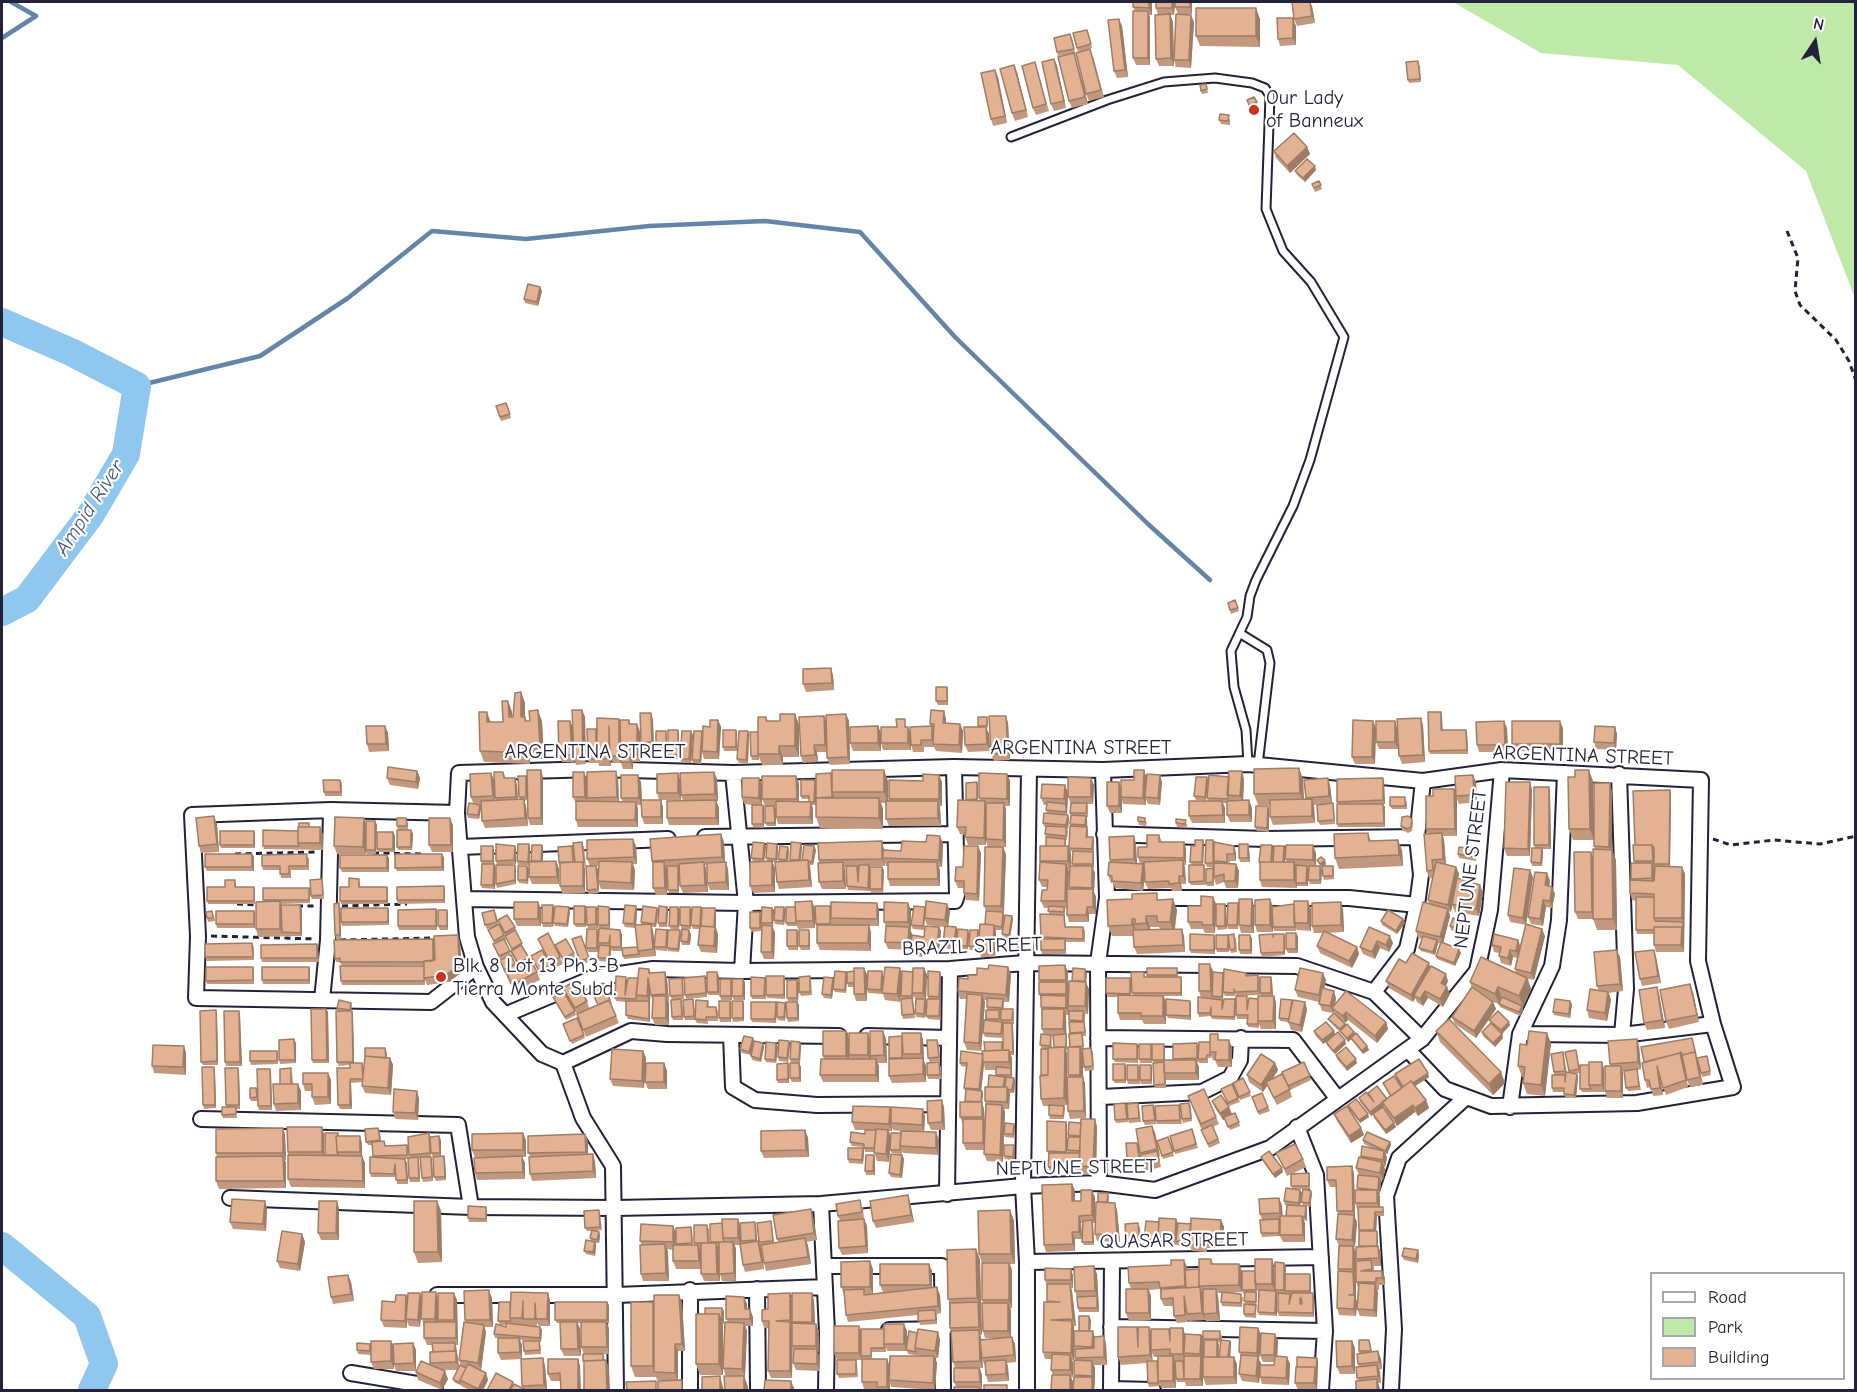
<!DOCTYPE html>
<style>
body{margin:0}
#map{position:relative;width:1857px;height:1392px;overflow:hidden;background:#fff;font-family:"Comic Neue",sans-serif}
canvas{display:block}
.frame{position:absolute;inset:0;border:3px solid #22223b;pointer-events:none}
.legend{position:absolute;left:1650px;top:1272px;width:195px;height:108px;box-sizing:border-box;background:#fff;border:2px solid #a7a7b1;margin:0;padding:8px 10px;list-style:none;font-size:18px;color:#22223b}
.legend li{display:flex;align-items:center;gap:12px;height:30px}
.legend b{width:30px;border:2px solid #a7a7b1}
.north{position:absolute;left:1785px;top:12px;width:60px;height:60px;-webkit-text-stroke:4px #fff;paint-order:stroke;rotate:12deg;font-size:16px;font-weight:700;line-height:24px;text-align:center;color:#22223b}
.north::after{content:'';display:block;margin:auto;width:21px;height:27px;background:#22223b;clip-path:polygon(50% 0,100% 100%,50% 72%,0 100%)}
</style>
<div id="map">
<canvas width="1857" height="1392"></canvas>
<div class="frame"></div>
<ul class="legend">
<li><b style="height:8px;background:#fff"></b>Road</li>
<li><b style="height:16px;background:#bee9a6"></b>Park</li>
<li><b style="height:16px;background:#e2b293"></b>Building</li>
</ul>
<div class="north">N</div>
</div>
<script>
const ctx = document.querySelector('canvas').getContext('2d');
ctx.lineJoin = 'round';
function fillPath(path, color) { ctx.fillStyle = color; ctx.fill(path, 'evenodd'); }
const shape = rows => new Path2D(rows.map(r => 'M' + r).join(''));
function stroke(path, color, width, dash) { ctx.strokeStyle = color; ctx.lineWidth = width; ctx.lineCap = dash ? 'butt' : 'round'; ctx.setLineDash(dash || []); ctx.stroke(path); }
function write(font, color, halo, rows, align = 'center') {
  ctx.font = font + ' "Comic Neue",sans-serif'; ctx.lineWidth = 4.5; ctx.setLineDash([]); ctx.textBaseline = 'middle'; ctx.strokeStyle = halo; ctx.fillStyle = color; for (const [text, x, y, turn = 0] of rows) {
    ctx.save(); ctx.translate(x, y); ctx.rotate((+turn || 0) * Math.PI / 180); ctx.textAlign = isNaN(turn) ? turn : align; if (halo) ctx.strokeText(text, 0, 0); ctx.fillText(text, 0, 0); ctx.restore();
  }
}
fillPath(shape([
 [1453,2,1855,2,1855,298,1806,171,1678,65,1541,53]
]), '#bee9a6');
stroke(shape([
 [2,38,36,16,11,2],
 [137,386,260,356,348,298,432,231,526,239,649,226,765,221,860,232,955,337,1148,524,1210,580]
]), '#6485a7', 4.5);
stroke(shape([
 [2,322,71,352,137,386,126,454,91,514,27,599,2,612],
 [2,1246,87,1316,104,1364,92,1390]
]), '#90c7ef', 28);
const lane = shape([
 [1011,137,1107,100,1164,82,1215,78,1252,83,1265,88,1270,96,1266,209,1283,251,1311,282,1344,337,1310,460,1293,506,1256,580,1250,596,1247,617,1231,651,1234,687,1246,730,1248,764],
 [1241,634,1267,650,1270,663,1258,765]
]);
const street = shape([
 [733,773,746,903,742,971],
 [1619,774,1626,989,1622,1035],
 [457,813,331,810,192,815,198,936,196,998,431,1002,476,967],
 [1104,834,1266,839,1417,837],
 [705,837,956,834],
 [460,847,668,839],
 [1107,898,1349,898,1417,905],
 [464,899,746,903,955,901,957,895,954,767],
 [1374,992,1407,949,1417,905,1421,875,1417,837,1423,781],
 [322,1000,328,940,331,810],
 [507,1014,593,978,653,969,742,971,950,969,1025,963,1297,966,1374,992,1422,1039],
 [1530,1034,1622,1035,1713,1024],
 [731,1035,733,1087,755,1100,817,1105,947,1104],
 [867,1036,949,1038],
 [1098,1038,1293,1040,1337,1098],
 [563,1063,631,1031,667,1034,839,1036],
 [1101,1097,1202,1092,1230,1078,1240,1060,1241,1038],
 [1510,1107,1520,1034,1552,966,1559,920,1565,773],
 [201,1119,458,1125,471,1207],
 [1297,1127,1316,1175,1325,1331,1321,1390],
 [1099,1183,1098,963,1107,898,1103,770],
 [947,1194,950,969],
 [230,1198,471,1207,615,1208,821,1204,1023,1186,1099,1183,1155,1190,1270,1148,1422,1039,1477,971,1490,910,1502,770],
 [821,1204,827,1332,826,1390],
 [1027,1262,1321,1257],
 [825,1266,942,1266,943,1390],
 [757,1289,758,1390],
 [437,1295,616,1295,825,1287],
 [1111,1327,1325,1331],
 [889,1330,944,1329],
 [351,1373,423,1385,435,1390],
 [1111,1389,1153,1390],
 [616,1390,613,1166,583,1118,563,1063,542,1054,493,1002,476,967,467,937,457,813,459,773,595,769,733,773,954,767,1103,770,1248,764,1423,781,1502,770,1701,780,1698,961,1713,1024,1733,1087,1637,1103,1491,1106,1445,1089,1408,1050],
 [690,1390,690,1290],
 [1027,1390,1027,1262,1023,1186,1029,770],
 [1111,1390,1112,1262],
 [1391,1390,1394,1329,1386,1196,1399,1158,1465,1098]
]);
stroke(lane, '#22223b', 11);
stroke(street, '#22223b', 18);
stroke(shape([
 [1787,231,1798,258,1795,291,1800,305,1836,340,1849,361,1856,381],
 [1713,839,1731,845,1774,840,1820,844,1856,836],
 [373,853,423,854],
 [235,854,318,852],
 [237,904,257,905],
 [297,906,314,906],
 [342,906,407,904],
 [211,936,316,939],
 [340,940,435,938]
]), '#22223b', 3, [6, 4.5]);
stroke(lane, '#fff', 7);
stroke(street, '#fff', 14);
fillPath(shape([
 [1152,2,1152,15,1149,15,1150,18,1150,65,1136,65,1133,58,1135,11,1133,7],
 [1156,2,1175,2,1174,15,1170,15,1173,22,1174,66,1159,66,1156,59,1158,15,1156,8],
 [1192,2,1192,14,1178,14,1175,7],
 [1312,6,1315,23,1297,26,1294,19],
 [1260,19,1260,47,1200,46,1196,36],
 [1194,22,1191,68,1176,67,1174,60],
 [1122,26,1128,77,1117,78,1114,71],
 [1296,26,1296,45,1280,46,1278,39],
 [1087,30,1092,48,1078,52,1077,48],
 [1072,38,1075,53,1074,53,1088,104,1072,108,1069,101,1070,54,1058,56,1057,52],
 [1093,56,1104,97,1089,101,1086,94],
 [1054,59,1057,66,1066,108,1054,111,1051,104],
 [1420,65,1421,82,1409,83,1408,80],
 [1037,69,1049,111,1036,115,1033,108],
 [1017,72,1028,117,1015,121,1012,113],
 [998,77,1007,123,993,126,991,119],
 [1207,88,1208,93,1202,94,1201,91],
 [1254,97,1258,106,1250,109,1247,100],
 [1230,119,1230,125,1221,124,1219,120],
 [1307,147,1310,154,1290,173,1276,158,1274,151],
 [1316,170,1305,182,1297,175,1295,171],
 [1319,181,1322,189,1315,192,1312,184],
 [542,291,538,306,525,303,524,299],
 [506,403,511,418,501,421,496,406],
 [1235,600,1239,611,1231,614,1228,603],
 [833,675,834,690,806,692,803,684],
 [948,691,948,705,938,705,936,701],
 [521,692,525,703,525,717,527,721,542,721,544,759,530,759,530,764,484,762,480,751,491,722,503,722,508,701,512,712,512,717],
 [582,710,585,717,586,764,576,765,574,759,574,762,562,762,559,755,570,721,573,728],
 [651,713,653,720,654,750,643,750,641,743],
 [795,714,799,725,799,757,783,757,783,765,762,765,759,757,759,760,752,760,751,756,766,717,768,721,780,721],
 [846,714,849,721,850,764,830,765,827,758,827,752,817,752,818,762,803,763,801,756,824,716,826,722],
 [1006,716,1008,723,1010,760,994,761,991,754],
 [1442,716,1442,730,1466,730,1467,733,1468,754,1430,754,1429,751],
 [987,717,988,721,987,730,989,734,990,751,968,752,965,745],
 [946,718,946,723,960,724,963,731,962,753,936,751,934,747,924,747,924,752,913,752,911,744,911,750,883,750,881,743,881,751,853,751,850,743,878,726,881,733,907,727,911,734,931,726,930,724],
 [629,720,631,724,637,724,640,732,640,762,633,762,633,769,623,769,621,763,613,763,611,759,611,766,599,766,598,761,598,763,589,763,588,759,620,723],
 [718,720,721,727,719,759,704,759,702,752,701,764,693,763,692,760,703,734],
 [1373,721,1376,728,1375,764,1355,764,1352,757],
 [1395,721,1397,728,1398,749,1379,749,1376,742],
 [1423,725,1425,762,1402,764,1399,756],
 [385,726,388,733,389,751,369,752,367,744],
 [1615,727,1617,734,1616,750,1596,749,1594,742],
 [1507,728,1508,752,1479,752,1477,745],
 [1563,728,1563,751,1515,751,1512,744],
 [666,731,667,735,667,750,658,750,656,747],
 [748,731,749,735,748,763,739,763,737,759],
 [679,734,679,759,669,759,668,755],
 [737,734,737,751,724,751,723,747],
 [693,735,691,763,681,762,680,759],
 [1144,770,1146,777,1162,782,1160,805,1148,804,1146,799,1146,805,1123,804,1122,800,1122,813,1110,813,1107,806,1119,782,1121,787,1134,780],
 [417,771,420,778,418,789,390,785,387,778],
 [503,772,506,778,517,785,518,799,520,799,519,797,526,776,527,779,543,777,543,825,530,825,528,818,527,800,524,801,526,806,528,826,485,828,482,821,482,804,478,804,481,808,479,819,468,818,467,814,473,803,471,797,491,773,494,780,495,800,496,800,495,798],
 [714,772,717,779,718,801,716,801,719,808,719,825,669,825,667,818,683,801,681,795],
 [678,773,680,781,681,800,659,800,657,793],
 [831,773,832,777,888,781,888,801,889,801,889,799,923,781,939,775,942,782,942,806,940,806,941,826,889,826,886,819,886,803,881,803,883,809,883,829,820,828,816,817,816,789,816,805,812,805,813,809,813,824,778,824,776,817,776,806,774,806,776,809,776,826,767,826,765,823,765,806,762,799,762,787,762,805,763,805,764,808,764,828,753,827,752,824,752,805,744,804,742,797,762,785,799,783,799,801,809,802,809,799,802,799,801,796,815,780,816,783],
 [1007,774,1010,781,1010,806,1005,806,1006,810,1006,847,988,847,986,841,986,845,968,845,965,837,965,835,960,834,957,827,967,800,977,782,978,786,978,801,980,801,979,798],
 [1207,777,1208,781,1206,801,1196,800,1194,796],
 [587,778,618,778,619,802,623,802,621,798,641,782,642,800,663,807,663,824,644,824,642,817,641,805,637,805,638,809,638,827,578,827,576,820,576,804,573,797],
 [1244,779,1243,800,1252,808,1252,822,1230,822,1227,815,1227,803,1223,803,1225,808,1225,823,1192,823,1189,816,1208,801,1207,798],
 [1303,779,1304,800,1307,800,1306,798,1330,785,1332,803,1314,805,1315,823,1273,825,1270,817,1270,805,1258,805,1254,794],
 [340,780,342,783,342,796,325,796,324,792],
 [1384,781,1385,804,1383,804,1385,807,1385,827,1338,827,1337,824,1338,804,1337,802],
 [1593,781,1594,820,1612,791,1612,850,1616,860,1617,930,1597,930,1593,919,1578,919,1575,912,1591,852,1593,858,1595,850,1594,846,1594,840,1573,840,1569,829],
 [1476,782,1477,802,1459,804,1457,799,1457,836,1443,836,1444,840,1446,864,1456,867,1459,874,1458,878,1483,893,1479,916,1455,912,1452,905,1451,912,1449,911,1450,916,1443,943,1461,953,1455,966,1437,959,1436,956,1441,944,1438,943,1435,955,1421,951,1419,948,1422,939,1418,938,1416,931,1429,904,1428,900,1433,878,1429,878,1427,871,1428,834,1426,829,1433,796,1454,789,1456,792],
 [1530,782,1532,790,1530,856,1507,856,1504,848],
 [1065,785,1068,792,1094,785,1093,804,1087,804,1088,807,1088,817,1086,817,1087,820,1087,827,1088,831,1088,837,1094,841,1094,868,1093,868,1095,873,1094,892,1096,897,1096,914,1089,914,1089,922,1069,922,1067,915,1067,909,1065,908,1065,915,1064,915,1066,927,1083,927,1085,931,1085,942,1066,942,1066,954,1042,954,1041,950,1041,937,1049,914,1048,908,1044,908,1041,901,1047,890,1047,887,1042,887,1039,880,1040,861,1046,846,1046,837,1045,834,1046,827,1044,826,1043,823,1047,813,1046,810,1047,805,1044,805,1041,798],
 [1068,793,1068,797,1071,804,1070,813,1071,815,1069,848,1070,851,1073,851,1073,866,1071,866,1071,853,1068,846,1066,846,1066,839,1067,840,1068,831,1067,829,1068,829,1069,818,1067,815],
 [1068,869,1070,869,1069,887,1070,889,1068,889],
 [1550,791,1551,849,1542,849,1543,852,1542,866,1532,866,1531,862,1535,848,1534,845],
 [1671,794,1670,867,1682,867,1685,874,1684,952,1656,952,1654,945,1654,934,1637,934,1636,930,1636,901,1632,900,1630,893,1631,879,1635,863,1634,861,1635,845],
 [1407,801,1407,809,1392,809,1390,806],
 [1333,803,1334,807,1335,824,1320,825,1318,821],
 [1268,806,1269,810,1269,832,1257,831,1255,827],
 [1412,819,1413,823,1412,831,1408,833,1402,830,1401,826],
 [375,821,377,825,376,854,367,854,366,852,366,854,337,854,334,846],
 [1138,821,1147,822,1146,826,1139,825],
 [408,822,408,830,398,830,397,826],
 [1176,823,1187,824,1187,828,1177,827],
 [217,824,219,852,201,853,199,846],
 [453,825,453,852,432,852,429,845],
 [311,827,320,827,323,835,323,850,264,849,263,846,298,831],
 [411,830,413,834,412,850,398,850,397,847],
 [254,831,255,835,255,848,221,848,220,845],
 [393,832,395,836,395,852,378,852,377,849],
 [1368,833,1371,841,1402,850,1403,866,1339,869,1335,858],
 [721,834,724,842,725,862,728,869,729,890,710,890,707,883,707,865,705,865,706,869,708,892,683,893,680,886,679,867,678,867,679,893,669,893,668,890,667,867,666,867,667,895,656,895,653,888,653,864,652,861],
 [1159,835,1162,842,1184,842,1186,849,1186,865,1184,865,1186,884,1181,884,1182,891,1172,891,1171,888,1148,889,1145,882,1145,875,1143,891,1115,888,1113,883,1111,883,1108,875,1110,862,1110,860,1136,844,1137,864,1140,864,1138,857],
 [764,843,766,847,764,861,767,861,766,858,777,844,778,847,777,862,779,862,778,859,789,851,788,861,790,861,790,860,802,847,801,860,802,860,814,846,816,850,813,865,810,865,812,887,779,889,777,882,775,862,772,862,775,868,775,892,753,893,750,886,753,861,751,858],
 [943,843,942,867,939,867,940,886,890,886,888,879,888,866,886,866,885,863,885,866,869,866,870,869,870,891,848,890,847,886,846,867,844,867,845,870,846,889,822,889,819,882,819,860,884,849,884,850,901,851],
 [529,844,530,848,530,862,531,862,531,861,542,845,543,849,543,862,556,861,559,869,559,884,532,884,529,877,529,865,518,865,517,861],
 [1204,844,1203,865,1205,868,1206,885,1191,885,1189,882,1192,865,1190,862,1195,846],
 [1214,844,1234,846,1236,853,1236,861,1230,861,1229,864,1236,864,1239,871,1238,888,1226,888,1224,882,1216,885,1214,878,1214,886,1207,886,1206,883,1214,872,1214,853,1214,867,1207,867,1205,863],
 [1248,844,1249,848,1250,862,1240,862,1239,858],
 [1272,845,1273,849,1273,862,1284,846,1285,850,1285,862,1287,862,1285,859,1316,853,1316,866,1322,870,1321,884,1310,884,1308,880,1309,867,1307,867,1308,869,1308,886,1297,886,1297,884,1297,888,1262,887,1260,880],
 [515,846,516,849,516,864,502,865,516,868,516,884,497,888,496,884,497,865,496,861],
 [572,846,573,849,584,846,586,866,584,866,585,869,585,893,562,893,560,886],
 [636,846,637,864,633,864,635,870,634,890,601,889,598,882,599,893,589,894,587,890,596,866,598,869,598,881,599,866,590,866,587,859],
 [1475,849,1477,853,1476,861,1459,858,1458,854],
 [494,850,495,889,482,888,481,885,482,864,481,861],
 [981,853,979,901,966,900,964,893,964,888,958,888,955,881,963,867],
 [252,854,254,857,254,871,207,871,205,867],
 [442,854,444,858,444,871,397,871,395,868],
 [1006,854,1003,926,1012,916,1013,919,1010,938,1004,938,1002,934,1003,930,996,930,996,932,995,957,981,957,979,950,970,950,969,946,969,935,968,950,957,949,956,945,956,950,944,948,943,945,944,927,927,925,925,920,924,930,913,929,911,925,925,907,947,904,950,911,948,926,956,927,958,931,969,934,979,934,985,924,986,911,984,906],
 [309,858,309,870,291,870,291,878,281,878,280,870,263,870,262,866],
 [389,858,389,872,342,872,340,868],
 [1317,860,1326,864,1324,866,1333,866,1334,869,1334,879,1324,880,1323,876,1322,867,1322,868,1319,863],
 [529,869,528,884,519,883,518,880],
 [884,870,883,893,871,893,870,889],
 [1547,873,1550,881,1549,886,1555,894,1552,908,1546,907,1543,926,1531,924,1528,917],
 [1533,877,1526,925,1545,936,1534,980,1528,979,1531,989,1523,1007,1522,1007,1523,1010,1520,1016,1500,1007,1499,1004,1493,1002,1496,1009,1476,1038,1455,1024,1452,1017,1472,988,1470,982,1516,973,1515,969,1517,958,1513,957,1511,966,1501,963,1499,956,1499,953,1494,952,1492,945,1520,946,1526,925,1510,922,1508,915],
 [322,879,323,883,324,899,312,899,311,896],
 [360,882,360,887,387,887,388,891,388,904,341,904,340,901,349,887],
 [236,883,236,887,254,887,255,891,255,904,208,904,207,901,225,887],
 [309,888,310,892,310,903,281,904,281,905,302,909,302,936,258,937,256,929,264,901,263,900],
 [445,890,445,903,398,904,397,900],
 [1213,897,1216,904,1215,933,1205,933,1203,929,1191,929,1188,922,1201,906],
 [1270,899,1273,907,1311,909,1311,931,1297,930,1296,929,1296,931,1274,931,1273,928,1273,932,1257,932,1255,925],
 [1159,900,1177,910,1175,929,1184,936,1185,952,1137,954,1134,947,1133,936,1112,936,1108,926],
 [1150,927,1159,927,1160,929,1150,930],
 [538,902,541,909,541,926,517,926,514,919],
 [339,903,340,907,341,939,336,939,335,935],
 [1238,903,1238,929,1228,929,1227,925],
 [553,905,554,909,554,920,570,911,568,927,555,926,554,923,553,927,543,927,542,923],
 [585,906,586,910,586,927,576,927,574,924],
 [1254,906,1254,933,1241,933,1239,925],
 [609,907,610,910,610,929,622,934,622,951,612,951,610,947,611,949,610,962,599,961,598,958,599,928,598,925],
 [667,907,668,910,667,927,659,927,658,923,658,914,656,927,652,927,653,931,655,944,667,930,668,933,681,934,679,952,668,951,667,948,667,951,656,950,655,948,656,956,624,959,623,956,637,947,635,928,625,927,623,923,637,910,636,925,642,925,641,922,657,908,658,911],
 [678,907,680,911,679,930,671,929,669,926],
 [690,907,691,911,691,929,682,929,680,925],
 [784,907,786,911,784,925,775,924,774,920],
 [795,907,815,909,815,928,798,929,797,926,787,926,786,923],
 [1226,907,1227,929,1218,930,1216,926],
 [388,908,389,912,389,925,342,926,341,922],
 [715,908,716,912,716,928,718,934,717,953,701,952,698,945,699,929,693,929,691,925,702,911],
 [772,908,774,911,773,927,775,933,774,959,764,959,761,952,761,931,751,932,750,928,760,912,762,916],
 [831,909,879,910,879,926,869,926,871,933,871,951,820,950,817,943,817,927,816,924],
 [1343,909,1344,932,1328,933,1357,947,1359,954,1352,968,1320,953,1317,946,1323,933,1314,933,1312,926],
 [597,910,598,928,588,928,587,925],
 [911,910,911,930,910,930,912,934,911,940,924,937,939,927,941,931,939,950,923,948,922,957,911,955,910,950,888,949,885,942,886,926,884,922],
 [437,913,437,930,399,930,398,926],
 [448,913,448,930,440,930,438,926],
 [496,913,498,924,504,935,506,939,505,940,511,954,500,959,495,948,495,944,488,930,493,927,487,929,485,925],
 [255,914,255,928,217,928,216,924],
 [214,915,215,921,208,922,207,918],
 [1403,919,1405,923,1397,934,1382,925,1381,921],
 [498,920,515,927,523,947,537,972,540,980,514,992,501,964,517,964,512,955,511,951,512,950,506,939,505,936,505,935],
 [1450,926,1468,926,1465,935,1451,930],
 [1369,927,1393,943,1389,952,1380,948,1375,959,1363,954,1360,947],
 [597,929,598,933,598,952,588,952,586,948],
 [691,934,690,945,682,945,681,941],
 [798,934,798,950,789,950,787,946],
 [810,934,810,950,801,950,799,946],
 [1284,934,1285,937,1285,955,1262,957,1261,953,1274,936],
 [581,936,590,961,581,965,572,939],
 [1298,936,1298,953,1288,953,1286,949],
 [1229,938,1236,938,1237,952,1231,953,1229,941,1229,952,1217,952,1216,949],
 [1252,938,1252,954,1240,954,1239,950],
 [433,939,434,943,435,960,460,942,462,972,449,982,427,985,425,980,425,985,342,985,341,981,424,965,342,966,340,962,336,962,335,959],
 [538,939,560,957,563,964,552,969],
 [1215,939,1215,954,1191,953,1190,950],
 [252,943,254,947,254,960,207,961,205,957],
 [317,944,318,948,319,962,262,962,261,958],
 [555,945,574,953,575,957,564,963],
 [1654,950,1656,957,1661,983,1642,986,1640,979],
 [531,956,550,965,551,969,540,975],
 [1620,957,1623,991,1609,993,1611,1000,1607,1021,1589,1018,1587,1010,1599,991,1597,986],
 [1406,963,1430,967,1448,981,1446,986,1450,994,1443,1007,1428,998,1423,1006,1417,1002,1415,998,1413,1002,1389,988,1386,981],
 [1065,965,1068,972,1068,988,1073,982,1087,973,1086,983,1089,989,1088,1014,1084,1014,1086,1036,1083,1036,1084,1049,1091,1048,1093,1052,1094,1070,1085,1071,1084,1067,1082,1050,1081,1050,1083,1054,1083,1077,1085,1084,1086,1118,1070,1119,1068,1111,1067,1078,1067,1105,1061,1106,1064,1106,1065,1109,1064,1119,1050,1119,1049,1115,1049,1106,1043,1106,1041,1099,1041,1076,1048,1049,1042,1049,1040,1045,1044,1035,1042,1029,1041,1000,1039,994,1039,980],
 [1069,1009,1070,1034,1068,1077,1067,1077,1067,1054,1066,1050,1067,1050,1066,1015,1069,1015],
 [1051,1036,1053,1036,1054,1047,1052,1047],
 [253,967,254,971,254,984,207,984,206,981],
 [1008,967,1011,974,1009,1002,1004,1002,1004,1009,1013,1009,1014,1013,1014,1024,1012,1024,1013,1026,1014,1055,1011,1055,1012,1078,1014,1078,1015,1082,1014,1093,1009,1093,1009,1109,1004,1109,1005,1112,1004,1131,1014,1124,1015,1127,1014,1138,1005,1137,1004,1134,1003,1162,987,1161,984,1154,984,1150,966,1150,963,1143,963,1124,960,1117,966,1102,966,1091,965,1091,964,1088,967,1067,961,1066,960,1063,1003,1045,1003,1030,1002,1038,985,1037,983,1033,987,1010,987,1000,984,1000,985,1002,981,1051,967,1050,964,1042,967,999,960,999,958,991,968,979,988,969],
 [984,1064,985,1070,996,1070,996,1076,988,1087,985,1101,986,1106,985,1126,984,1109,982,1103,983,1094,981,1091],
 [864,968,867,975,867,985,882,971,883,975,883,988,902,972,913,972,924,968,927,975,925,1018,916,1017,915,1013,916,1000,914,996,913,1000,915,1018,903,1019,902,1015,901,992,900,1002,885,1000,883,994,868,993,867,990,867,1001,856,1001,854,994,854,987,848,987,847,980,846,993,835,992,833,989,846,972,854,971],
 [1177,968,1178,977,1182,981,1182,996,1164,996,1166,1003,1166,1024,1144,1024,1142,1020,1120,1020,1118,1013,1118,997,1108,997,1106,993,1130,978,1131,982,1131,995,1133,995,1132,993,1145,975,1145,977,1148,977,1147,975],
 [649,969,651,973,665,972,667,979,669,1004,669,1025,655,1025,652,1018,653,1001,650,994,650,1022,628,1019,626,1015,626,1002,616,1001,615,998,628,980,638,978],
 [310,970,310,984,263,984,262,980],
 [1213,971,1213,972,1223,973,1224,976,1258,975,1260,979,1260,995,1236,996,1235,993,1235,996,1225,996,1223,992,1224,977,1223,1000,1222,1000,1223,1003,1235,999,1236,1002,1258,999,1261,996,1260,993,1271,977,1272,981,1273,996,1274,996,1276,1003,1276,1029,1261,1029,1259,1024,1259,1028,1248,1027,1247,1024,1247,1019,1237,1019,1236,1013,1235,1020,1212,1019,1211,1016,1199,1017,1198,1013,1201,998,1199,991],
 [941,975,941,1020,928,1019,926,1016,928,999,928,996],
 [719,976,719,995,708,995,707,992],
 [784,976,785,980,785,999,767,998,766,995,766,985,766,999,752,999,751,996,766,981],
 [810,976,811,980,812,995,801,996,799,992],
 [682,978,683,982,684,999,672,999,670,996],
 [833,978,834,982,832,999,824,998,822,994],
 [731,979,732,982,732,1000,721,1000,720,996],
 [706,980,707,997,686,999,685,995],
 [797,980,799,983,798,1002,788,1001,787,998],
 [1326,980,1324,989,1336,998,1335,1005,1386,1022,1388,1029,1377,1043,1348,1020,1345,1023,1339,1018,1346,1026,1354,1032,1355,1034,1367,1046,1369,1050,1363,1054,1351,1039,1348,1042,1341,1033,1330,1022,1328,1019,1335,1014,1334,1011,1333,1013,1322,1011,1319,1002,1298,997,1295,990],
 [745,982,745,1000,734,1000,732,996],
 [563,988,587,1001,589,1008,610,1000,612,1003,611,1004,619,1023,586,1037,577,1014,566,995],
 [1693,992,1699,1022,1669,1029,1666,1021],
 [1659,994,1665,1028,1647,1030,1644,1023],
 [553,997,575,1011,576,1015,566,1020],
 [693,999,694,1003,695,1019,708,1001,709,1007,716,1007,718,1011,718,1021,708,1021,708,1024,697,1023,695,1020,685,1020,684,1017],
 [730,1001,731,1004,731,1022,720,1022,719,1018],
 [1570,1001,1572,1004,1570,1018,1554,1015,1553,1012],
 [776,1002,777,1006,785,1003,786,1006,785,1021,778,1020,777,1017,777,1010,776,1023,752,1022,751,1019],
 [797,1002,799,1005,799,1021,788,1022,787,1018],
 [1305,1002,1307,1010,1302,1032,1291,1030,1288,1022,1280,1021,1279,1018],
 [351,1003,352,1006,351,1011,353,1015,354,1063,362,1063,363,1071,387,1051,387,1058,390,1058,393,1065,391,1095,365,1093,362,1086,363,1082,351,1083,352,1109,340,1109,338,1105,350,1068,350,1065,339,1066,337,1062,338,1011,337,1008],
 [682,1003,683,1020,673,1020,672,1017],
 [744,1004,744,1021,733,1022,732,1018],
 [1191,1004,1191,1020,1168,1018,1166,1015],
 [326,1009,328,1012,329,1063,313,1063,312,1060],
 [216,1010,217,1014,218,1065,203,1065,201,1062],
 [240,1015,242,1066,226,1066,225,1062],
 [577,1018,585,1038,572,1044,563,1024],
 [1489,1020,1510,1025,1502,1034,1503,1038,1495,1047,1483,1036,1482,1032,1491,1023],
 [846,1031,849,1038,870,1039,883,1031,886,1039,887,1063,878,1063,879,1067,879,1082,823,1082,820,1075,824,1059,823,1056],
 [1314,1031,1334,1031,1335,1034,1346,1044,1335,1054,1327,1045,1326,1042,1327,1041,1323,1044,1315,1035],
 [1436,1031,1501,1072,1505,1083,1493,1095,1440,1042],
 [921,1033,923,1040,924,1061,926,1066,926,1082,892,1083,889,1076,889,1058,902,1036,903,1040],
 [753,1038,754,1042,763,1043,764,1047,761,1062,752,1060,751,1055,742,1053,740,1049],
 [1220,1040,1232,1047,1232,1067,1218,1067,1215,1060,1213,1060,1211,1056,1211,1058,1208,1058,1208,1063,1199,1063,1199,1060,1199,1062,1197,1062,1199,1067,1199,1080,1166,1080,1166,1078,1166,1088,1155,1088,1154,1085,1154,1063,1152,1060,1165,1048,1165,1060,1174,1060,1198,1046,1199,1053,1210,1042],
 [1693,1041,1703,1085,1690,1087,1687,1080,1683,1058,1688,1087,1666,1095,1660,1078,1663,1095,1653,1096,1651,1087,1647,1088,1645,1080],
 [296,1043,296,1063,280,1064,279,1060],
 [776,1043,778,1047,776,1063,766,1062,765,1059],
 [939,1043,940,1061,930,1062,928,1058],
 [1551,1043,1545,1096,1527,1094,1523,1083,1524,1078,1522,1077,1518,1066,1527,1045],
 [1151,1044,1152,1048,1152,1063,1140,1063,1139,1059],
 [790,1045,788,1062,779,1061,778,1057],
 [184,1046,186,1053,186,1075,154,1073,152,1066],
 [801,1046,800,1063,791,1062,790,1059],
 [1639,1046,1641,1069,1637,1070,1641,1090,1628,1091,1626,1088,1634,1070,1622,1071,1623,1073,1623,1098,1607,1098,1605,1091,1610,1066,1610,1064],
 [1138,1047,1138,1063,1115,1062,1113,1059],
 [277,1051,278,1054,278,1064,251,1065,250,1061],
 [643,1051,646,1058,644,1088,613,1086,610,1079],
 [1563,1052,1567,1072,1569,1073,1569,1071,1577,1054,1580,1071,1589,1065,1602,1062,1604,1069,1604,1092,1582,1092,1580,1089,1580,1073,1575,1073,1578,1077,1576,1098,1565,1097,1564,1092,1553,1092,1552,1088,1554,1075,1554,1072],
 [1336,1055,1357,1063,1347,1071,1337,1059],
 [1708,1060,1711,1075,1702,1077,1701,1073],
 [1304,1062,1311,1080,1290,1090,1292,1097,1277,1105,1267,1086,1263,1092,1249,1082,1247,1075,1275,1063,1278,1070,1272,1080,1287,1084],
 [664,1063,667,1071,667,1089,648,1089,645,1082],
 [788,1063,789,1067,789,1083,778,1083,777,1080],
 [1125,1064,1126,1068,1126,1083,1115,1083,1113,1080],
 [1138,1065,1140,1068,1151,1065,1152,1068,1152,1084,1141,1084,1140,1080,1140,1084,1128,1084,1127,1080],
 [941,1066,941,1079,928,1079,927,1075],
 [801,1067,801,1082,792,1082,790,1078],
 [238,1068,239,1071,240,1109,236,1109,237,1118,223,1118,222,1115,227,1107,226,1105],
 [270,1069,271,1072,272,1110,259,1110,258,1106],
 [215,1071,216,1108,204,1109,203,1105],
 [292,1072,293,1084,301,1091,301,1110,276,1111,274,1104,280,1084],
 [328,1073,331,1080,331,1104,315,1105,312,1097,312,1091,305,1091,303,1084],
 [1395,1074,1429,1077,1415,1086,1426,1100,1429,1108,1418,1116,1415,1112,1397,1126,1385,1109,1384,1106,1371,1116,1360,1102,1359,1098,1370,1096,1368,1093,1387,1099,1390,1096,1383,1083,1396,1078],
 [1243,1078,1251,1096,1240,1100,1233,1083],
 [1232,1084,1240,1102,1229,1106,1221,1089],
 [256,1088,257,1091,258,1101,251,1101,250,1098],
 [1262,1093,1270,1111,1259,1115,1252,1097],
 [1188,1096,1216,1117,1219,1124,1213,1127,1220,1143,1209,1148],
 [419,1098,418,1120,395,1119,393,1112],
 [1212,1101,1232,1114,1239,1122,1240,1126,1230,1130,1225,1119,1223,1120,1215,1108],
 [1125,1103,1127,1107,1128,1122,1116,1123,1115,1120],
 [1189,1103,1191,1106,1192,1121,1183,1123,1182,1119],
 [1153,1105,1155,1109,1156,1124,1145,1125,1143,1121],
 [1179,1105,1182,1124,1157,1124,1156,1121],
 [1348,1105,1369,1117,1360,1123,1349,1109],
 [1139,1106,1141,1122,1129,1123,1128,1119],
 [944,1107,945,1130,931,1130,928,1123],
 [891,1111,925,1116,924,1132,939,1140,938,1155,903,1153,902,1151,902,1154,892,1153,890,1150,901,1133,901,1131,893,1130,892,1127,892,1131,889,1131,891,1137,889,1162,877,1161,874,1152,865,1152,864,1147,852,1146,850,1142,865,1134,876,1130,855,1130,852,1122],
 [1334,1114,1364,1135,1351,1143,1337,1121],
 [1373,1114,1394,1123,1396,1127,1386,1134,1374,1118],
 [1095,1119,1097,1127,1096,1174,1082,1174,1081,1170,1050,1171,1048,1167,1049,1155,1047,1151,1067,1126,1067,1153,1068,1153,1067,1150,1068,1135,1081,1123],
 [1152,1126,1155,1133,1160,1156,1159,1157,1161,1167,1145,1171,1142,1164,1140,1153],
 [283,1128,285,1135,286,1160,285,1160,286,1163,286,1188,219,1189,216,1181,217,1157,216,1153],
 [1192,1129,1198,1148,1175,1154,1174,1151],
 [805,1130,808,1138,809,1157,764,1158,761,1151],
 [380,1131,381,1142,386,1146,407,1145,408,1148,409,1158,410,1158,409,1155,429,1133,430,1137,431,1157,432,1161,433,1181,423,1182,422,1178,420,1158,418,1158,419,1161,420,1182,410,1182,409,1178,408,1159,396,1159,407,1163,408,1184,397,1184,396,1174,395,1177,371,1177,370,1173,374,1158,373,1145,368,1145,366,1142],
 [324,1134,324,1155,325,1155,339,1136,362,1143,362,1156,365,1163,365,1188,291,1187,288,1179,288,1152],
 [585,1134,588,1142,588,1155,593,1154,595,1162,596,1178,532,1181,530,1174,530,1156,528,1153],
 [1168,1137,1174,1156,1163,1159,1157,1141],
 [441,1140,441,1156,445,1160,446,1180,436,1181,434,1177,433,1157,431,1153],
 [526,1140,526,1157,522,1157,525,1163,525,1179,477,1180,475,1173,475,1158,472,1150],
 [1363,1140,1390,1142,1391,1145,1387,1154,1386,1154,1387,1158,1385,1167,1384,1167,1385,1169,1383,1180,1381,1180,1380,1193,1378,1193,1380,1197,1380,1207,1384,1211,1384,1216,1377,1216,1376,1231,1378,1235,1378,1246,1381,1253,1381,1266,1374,1266,1374,1271,1382,1271,1385,1278,1385,1285,1379,1285,1379,1290,1377,1290,1377,1317,1360,1316,1357,1309,1358,1288,1356,1281,1356,1299,1357,1302,1356,1316,1339,1315,1337,1308,1339,1246,1336,1239,1338,1214,1336,1187,1330,1187,1327,1180,1352,1166,1354,1174,1355,1218,1357,1222,1355,1247,1354,1247,1356,1253,1356,1261,1357,1261,1356,1259,1359,1247,1359,1231,1358,1210,1355,1203,1358,1190,1357,1188,1359,1175,1356,1168,1362,1158,1361,1156,1374,1149,1364,1144],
 [1139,1146,1140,1162,1129,1163,1127,1159],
 [863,1148,864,1152,863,1164,849,1163,848,1159],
 [1015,1149,1015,1160,1005,1160,1004,1156],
 [1276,1153,1303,1159,1306,1167,1292,1174,1309,1173,1310,1177,1310,1189,1298,1189,1300,1190,1302,1193,1300,1206,1303,1205,1301,1202,1311,1191,1312,1194,1310,1207,1306,1206,1307,1209,1307,1221,1304,1220,1305,1242,1283,1242,1280,1236,1262,1237,1261,1233,1262,1220,1260,1214,1282,1205,1282,1216,1286,1216,1289,1205,1285,1205,1284,1201,1292,1189,1291,1174,1287,1176],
 [902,1155,904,1159,902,1178,891,1177,889,1173],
 [1261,1157,1283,1172,1275,1178,1262,1160],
 [875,1159,875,1175,866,1175,865,1171],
 [1072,1184,1075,1191,1075,1201,1081,1201,1095,1197,1095,1223,1093,1223,1094,1245,1084,1245,1082,1242,1083,1223,1081,1223,1082,1239,1075,1239,1075,1251,1046,1252,1044,1245],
 [1108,1193,1109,1197,1109,1203,1117,1210,1120,1242,1097,1241,1095,1234,1098,1202],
 [437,1201,441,1211,442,1262,418,1263,414,1252],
 [910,1202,914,1222,876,1228,873,1221],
 [863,1207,864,1219,867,1226,868,1253,842,1255,839,1248,840,1220,838,1216],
 [267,1208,266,1231,233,1229,230,1222],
 [339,1208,339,1240,321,1240,318,1233],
 [811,1209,813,1216,817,1240,806,1242,811,1264,766,1271,764,1263,759,1242,772,1225,774,1243,778,1242,777,1239],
 [487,1210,487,1222,469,1222,468,1218],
 [599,1210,600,1213,602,1230,595,1231,600,1235,599,1243,595,1243,596,1245,595,1256,586,1254,584,1251,591,1241,590,1238,592,1231,587,1231,585,1228],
 [1010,1210,1014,1221,1015,1264,1010,1264,1012,1270,1012,1308,1010,1308,1011,1310,1011,1337,1015,1344,1016,1362,1007,1363,1008,1367,1009,1381,988,1382,986,1375,985,1365,982,1360,983,1368,980,1368,982,1375,982,1389,980,1389,980,1390,956,1387,954,1382,955,1368,953,1362,951,1331,950,1328,950,1303,948,1299,976,1249,980,1260,982,1335,980,1335,982,1340,996,1338,985,1338,983,1331,982,1263,979,1254],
 [1176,1219,1178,1223,1191,1224,1221,1220,1224,1227,1223,1248,1207,1248,1207,1252,1192,1251,1190,1246,1146,1243,1144,1239,1159,1222],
 [740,1225,756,1226,757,1241,758,1241,761,1248,764,1269,745,1272,743,1265,740,1245,735,1245,736,1249,736,1281,722,1281,720,1274,720,1281,704,1281,701,1274,701,1269,676,1269,673,1261,673,1250,667,1249,669,1281,643,1281,641,1274,642,1245,640,1241,673,1226,676,1233,675,1245,677,1245,676,1244,692,1231,693,1245,695,1245,694,1243,709,1228,709,1243],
 [1140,1226,1141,1241,1127,1242,1126,1238],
 [302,1234,305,1242,300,1271,280,1268,277,1261],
 [1419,1254,1418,1263,1404,1260,1402,1256],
 [1211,1259,1213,1264,1242,1271,1242,1292,1226,1293,1243,1297,1242,1307,1222,1306,1221,1302,1222,1293,1217,1293,1218,1296,1220,1321,1206,1321,1204,1316,1205,1320,1189,1321,1188,1317,1188,1322,1177,1323,1174,1316,1173,1306,1164,1306,1161,1299,1160,1289,1149,1290,1151,1296,1151,1320,1129,1321,1126,1313,1131,1289,1129,1283,1187,1267,1187,1270,1199,1269],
 [1272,1259,1274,1266,1275,1285,1286,1266,1285,1274,1311,1278,1311,1293,1313,1293,1314,1297,1314,1317,1279,1316,1278,1312,1278,1294,1277,1294,1277,1316,1259,1315,1258,1312,1258,1292,1257,1289,1256,1318,1245,1317,1244,1314,1245,1304,1244,1301,1245,1294,1243,1294,1242,1290,1255,1271],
 [929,1264,932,1271,932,1288,940,1295,941,1313,937,1314,937,1324,920,1325,918,1315,848,1322,846,1315,844,1294,841,1287,873,1269,873,1294,883,1292,880,1285],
 [1071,1269,1073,1276,1073,1288,1071,1288,1072,1291,1076,1326,1074,1326,1074,1331,1079,1331,1091,1320,1090,1331,1094,1337,1104,1336,1106,1344,1107,1365,1094,1365,1095,1368,1095,1384,1074,1377,1076,1360,1074,1347,1074,1360,1072,1360,1073,1377,1071,1377,1073,1382,1053,1375,1051,1370,1052,1359,1045,1359,1043,1352,1047,1302,1047,1287,1045,1280],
 [1097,1274,1099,1312,1079,1312,1078,1308,1077,1298,1075,1291],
 [351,1282,354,1301,333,1304,331,1297],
 [548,1293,550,1301,550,1326,539,1326,537,1323,537,1326,540,1327,542,1330,541,1342,540,1342,541,1354,525,1355,524,1351,532,1341,520,1340,522,1345,522,1359,501,1360,498,1353,501,1338,495,1338,494,1334,506,1327,506,1325,500,1325,498,1321,510,1302],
 [406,1295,408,1301,421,1298,457,1300,458,1345,456,1345,459,1367,461,1366,459,1360,466,1322,465,1320,492,1298,493,1327,484,1327,486,1332,481,1370,486,1373,488,1380,483,1390,470,1390,463,1387,462,1386,454,1382,453,1379,457,1370,442,1370,448,1379,442,1390,418,1380,416,1372,431,1365,430,1363,433,1352,432,1345,427,1345,424,1338,424,1326,421,1316,420,1327,409,1326,407,1321,407,1328,384,1327,381,1320,395,1302],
 [792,1299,814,1300,815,1324,819,1331,818,1353,819,1356,819,1371,796,1370,793,1363,794,1350,793,1348,792,1378,771,1378,768,1371,769,1328,764,1328,762,1321,768,1309],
 [653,1302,654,1306,682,1302,685,1351,678,1351,678,1380,657,1380,656,1377,635,1377,631,1366],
 [747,1304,747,1309,753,1317,753,1326,745,1326,747,1331,745,1376,744,1376,748,1387,748,1390,725,1390,736,1376,726,1376,723,1368,728,1322,726,1319],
 [609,1305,609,1323,607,1323,609,1329,609,1354,603,1354,605,1360,609,1367,584,1363,584,1354,581,1347,581,1323,578,1323,580,1329,581,1356,564,1356,561,1349,560,1323,557,1323,555,1320],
 [724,1311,724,1324,722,1324,723,1375,700,1375,696,1364,705,1314],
 [859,1326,861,1331,907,1331,907,1348,917,1333,938,1332,940,1340,938,1358,935,1358,937,1363,935,1390,891,1387,890,1383,890,1390,878,1390,878,1389,864,1389,862,1382,862,1358,862,1360,856,1360,857,1363,858,1377,839,1378,837,1374,837,1360,834,1353],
 [886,1347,887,1351,907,1351,908,1354,921,1356,889,1365,887,1359,872,1359,872,1352,886,1352],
 [1137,1327,1138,1331,1151,1331,1169,1329,1170,1332,1183,1328,1185,1334,1201,1335,1204,1342,1203,1357,1204,1341,1203,1339,1222,1335,1222,1340,1230,1341,1231,1344,1230,1357,1237,1364,1237,1384,1206,1385,1203,1377,1203,1369,1203,1386,1186,1386,1185,1382,1177,1382,1176,1379,1175,1361,1174,1361,1176,1388,1161,1388,1160,1384,1160,1386,1149,1387,1148,1383,1147,1363,1121,1365,1118,1357],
 [1218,1342,1221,1343,1219,1357],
 [1152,1353,1154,1357,1158,1357,1158,1364,1157,1361,1152,1361],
 [1258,1328,1261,1335,1259,1360,1261,1365,1274,1365,1274,1362,1263,1362,1260,1355,1275,1334,1278,1341,1277,1356,1287,1357,1290,1364,1289,1385,1262,1384,1260,1377,1260,1373,1259,1383,1242,1381,1239,1374,1241,1356,1239,1352],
 [1369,1340,1372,1352,1381,1359,1382,1369,1379,1370,1381,1383,1378,1383,1380,1390,1356,1390,1358,1381,1357,1378,1359,1367,1358,1364,1359,1353,1359,1351],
 [1352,1341,1355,1348,1355,1374,1340,1374,1337,1367],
 [413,1343,416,1350,416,1371,396,1371,394,1365,394,1369,374,1369,371,1362,371,1355,358,1354,357,1350,371,1347,393,1347],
 [543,1358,545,1366,547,1390,487,1390,514,1384,523,1389,522,1386],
 [1317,1358,1318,1362,1317,1390,1298,1390,1295,1383],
 [578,1359,580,1366,560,1381,551,1381,548,1374]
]), '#c2997e');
fillPath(shape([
 [1149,2,1152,2,1152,15,1149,8],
 [1172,2,1175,2,1174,15,1172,8],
 [1190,2,1192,2,1192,14,1190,7],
 [1310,2,1312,6,1315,23,1312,16],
 [1256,8,1260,19,1260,47,1256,36],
 [1148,11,1150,18,1150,65,1148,58],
 [1170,14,1173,22,1174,66,1171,58],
 [1191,15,1194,22,1191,68,1189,60],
 [1293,18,1296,26,1296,45,1293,38],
 [1119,19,1122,26,1128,77,1125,70],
 [1074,53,1076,60,1088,104,1085,97],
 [1054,59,1057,66,1066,108,1064,101],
 [1014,65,1017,72,1028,117,1026,110],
 [995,70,998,77,1007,123,1005,116],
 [1307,147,1310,154,1290,173,1287,166],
 [1315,166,1316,170,1305,182,1303,178],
 [540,287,542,291,538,306,537,302],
 [831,668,833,675,834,690,832,683],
 [947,687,948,691,948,705,947,701],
 [521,692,525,703,525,728,521,717],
 [508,701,512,712,513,728,509,717],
 [538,710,542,721,544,759,540,748],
 [582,710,585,717,586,764,583,757],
 [944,711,946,718,946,730,943,723],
 [487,712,491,723,487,722],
 [1441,712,1442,716,1443,734,1441,730],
 [651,713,653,720,654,750,652,742],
 [795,714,799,725,799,757,795,746],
 [846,714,849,721,850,764,848,757],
 [824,716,827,723,828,752,825,745],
 [1006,716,1008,723,1010,760,1008,753],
 [1421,718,1423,725,1425,762,1423,755],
 [619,719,622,726,622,763,619,756],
 [718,720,721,727,719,759,717,752],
 [570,721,573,728,574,762,572,755],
 [1373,721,1376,728,1375,764,1372,757],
 [1395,721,1397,728,1398,749,1395,742],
 [1504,721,1507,728,1508,752,1505,745],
 [1560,721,1563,728,1563,751,1560,744],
 [637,724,640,732,640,762,637,755],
 [960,724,963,731,962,753,959,745],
 [385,726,388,733,389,751,386,744],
 [609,726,610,756,611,759,611,766,609,759],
 [878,726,881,734,881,751,878,743],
 [908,727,911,735,911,750,908,743],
 [986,727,989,734,990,751,987,744],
 [1615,727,1617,734,1616,750,1614,743],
 [678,730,679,734,679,759,678,755],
 [736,730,737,734,737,751,736,747],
 [1466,730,1467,733,1468,754,1467,750],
 [691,731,693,735,691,763,689,759],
 [702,731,703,735,701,764,700,760],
 [748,731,749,735,748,763,746,760],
 [814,745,817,752,818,762,815,755],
 [779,746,783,757,783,765,779,754],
 [526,748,530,759,530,764,526,753],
 [630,755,633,762,633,769,630,762],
 [1299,768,1303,779,1304,804,1300,793],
 [541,770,543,777,543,825,541,818],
 [884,770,888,781,888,803,884,792],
 [1144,770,1146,777,1145,797,1146,805,1143,798],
 [1589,770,1593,781,1594,840,1590,829],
 [417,771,420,778,418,789,416,782],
 [616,771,618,778,619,804,617,797],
 [1242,771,1244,779,1243,803,1240,796],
 [584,772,587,779,587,804,585,797],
 [714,772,717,779,718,801,715,794],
 [491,773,494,780,495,803,493,796],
 [678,773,680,781,681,800,678,793],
 [831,773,833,780,832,792,834,796,834,804,832,797],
 [1007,774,1010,781,1010,806,1007,799],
 [638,775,641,782,642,805,639,798],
 [939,775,942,782,942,806,939,799],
 [1160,775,1162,782,1160,805,1158,798],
 [1473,775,1476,782,1477,802,1474,795],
 [796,776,799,783,799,806,797,799],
 [1207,777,1208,781,1206,801,1205,797],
 [515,778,517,785,518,804,516,797],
 [759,778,762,785,762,805,759,798],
 [1091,778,1094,785,1093,804,1091,797],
 [1328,778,1330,785,1332,803,1329,796],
 [1383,778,1384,781,1385,804,1383,800],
 [815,780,816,784,816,805,814,802],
 [977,782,978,786,978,803,977,799],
 [1119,782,1122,789,1121,797,1122,800,1122,813,1119,806],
 [1530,782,1532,790,1530,856,1528,849],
 [1610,783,1612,791,1612,854,1609,847],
 [1065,785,1068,793,1067,815,1066,812,1066,805,1064,799],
 [1549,787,1550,791,1551,849,1549,845],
 [1454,789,1457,796,1456,796,1457,799,1457,836,1455,829],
 [1670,790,1671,794,1670,868,1669,864],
 [879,798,883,809,883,829,879,818],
 [524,799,526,806,528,826,525,818],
 [1312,799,1314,807,1315,823,1312,816],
 [661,800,663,807,663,824,661,817],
 [716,800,719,808,719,825,716,818],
 [1249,800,1252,808,1252,822,1249,815],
 [938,801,940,808,941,826,938,818],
 [985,801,988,808,986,839,986,845,984,838],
 [1222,801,1225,808,1225,823,1223,815],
 [636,802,638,809,638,827,635,820],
 [811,802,813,809,813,824,810,817],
 [1004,803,1006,810,1006,847,1003,840],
 [1383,804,1385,807,1385,827,1384,823],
 [480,805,481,808,479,819,478,815],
 [763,805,764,808,764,828,763,824],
 [774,806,776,809,776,826,775,823],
 [1268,806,1269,810,1269,832,1267,828],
 [1068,815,1069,818,1068,829,1066,825],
 [214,816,217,824,219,852,217,844],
 [1086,816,1087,820,1088,840,1085,825],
 [364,818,366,825,366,854,363,847],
 [450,818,453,825,453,852,451,845],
 [375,821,377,825,376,854,375,850],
 [320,827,323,835,323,850,320,843],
 [411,830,413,834,412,850,411,847],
 [254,831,255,835,255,848,254,845],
 [393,832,395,836,395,852,393,849],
 [1442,833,1444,840,1446,866,1443,859],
 [721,834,724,842,725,864,722,857],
 [940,836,943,843,942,867,939,860],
 [1134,836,1136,844,1137,866,1134,859],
 [1093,837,1094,841,1093,852,1092,849],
 [633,839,636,846,637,864,634,857],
 [1203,840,1204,844,1203,866,1202,862],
 [1213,840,1215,844,1214,867,1213,863],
 [1398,840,1402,850,1403,866,1399,855],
 [882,841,884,849,885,858,883,858,885,866,882,859],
 [1184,842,1186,849,1186,865,1184,858],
 [764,843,766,847,764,863,763,859],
 [801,843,802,847,800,865,799,861],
 [529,844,530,848,529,865,528,862],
 [777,844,778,847,777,862,776,859],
 [1248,844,1249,848,1250,862,1248,858],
 [542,845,543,849,543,865,541,861],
 [1272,845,1273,849,1272,866,1271,863],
 [1313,845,1316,853,1316,867,1313,860],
 [493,846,494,850,494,865,493,861],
 [515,846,516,849,516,864,514,860],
 [814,846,816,850,813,865,812,862],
 [978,846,981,853,979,901,977,894],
 [1068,846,1071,853,1071,869,1068,861],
 [1234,846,1236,853,1236,861,1234,854],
 [1284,846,1285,850,1285,866,1283,863],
 [788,847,789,851,788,864,786,860],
 [1003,847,1006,854,1004,913,1001,906],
 [1542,848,1543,852,1542,866,1541,863],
 [1612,850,1616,860,1617,930,1613,919],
 [1093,852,1094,855,1094,868,1093,864],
 [1591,852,1594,859,1595,919,1592,912],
 [252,854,254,857,254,871,252,867],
 [442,854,444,858,444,871,442,867],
 [387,855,389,858,389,872,387,868],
 [808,860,810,867,812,887,809,880],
 [1183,860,1185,867,1186,884,1183,876],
 [1325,860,1326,864,1322,868,1320,864],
 [556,861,559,869,559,884,557,877],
 [772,861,775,868,775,892,772,885],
 [583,862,585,869,585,893,583,886],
 [632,862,635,870,634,890,631,883],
 [664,862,667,869,667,895,665,888],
 [704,862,706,869,708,892,705,885],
 [726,862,728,869,729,890,726,882],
 [843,862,845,870,846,889,843,881],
 [937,862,940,870,940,886,938,879],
 [1294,862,1297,870,1297,888,1294,880],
 [1652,863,1655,870,1655,886,1652,878],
 [494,864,496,868,495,889,493,885],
 [1066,864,1069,871,1068,909,1065,901],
 [1143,864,1145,872,1143,891,1141,883],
 [1236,864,1239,871,1238,888,1235,881],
 [515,865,516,868,516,884,515,880],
 [869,865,870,869,870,891,868,888],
 [527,866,529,869,528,884,527,880],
 [596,866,598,869,599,893,598,889],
 [678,866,679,870,679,893,678,890],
 [1092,866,1095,873,1094,892,1096,897,1096,914,1093,907,1093,892,1092,888],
 [1307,866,1308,869,1308,886,1306,883],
 [1320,866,1322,870,1321,884,1320,880],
 [882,867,884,870,883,893,882,889],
 [1456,867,1459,874,1451,912,1448,905],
 [1682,867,1685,874,1684,952,1681,945,1682,927,1683,922,1682,918],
 [1530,870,1533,877,1526,925,1523,918],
 [1547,873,1550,881,1548,893,1545,885],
 [1179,876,1181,884,1182,891,1179,883],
 [1480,885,1483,893,1479,916,1476,909],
 [444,886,445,890,445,903,444,900],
 [387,887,388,891,388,904,387,901],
 [1552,887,1555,894,1552,908,1550,901],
 [1213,897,1216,904,1215,933,1213,925],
 [1173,899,1177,910,1174,933,1170,922],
 [1252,899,1254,906,1254,933,1251,926],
 [1270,899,1273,907,1273,932,1270,925],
 [1543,900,1546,907,1543,926,1540,919],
 [280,901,283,909,282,932,283,936,280,929],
 [812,901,815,909,815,928,813,921],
 [1308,901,1311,909,1311,931,1308,923],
 [538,902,541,909,541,926,538,919],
 [1341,902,1343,909,1344,932,1341,925],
 [339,903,340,907,341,939,340,935],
 [877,903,879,910,879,926,877,919],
 [908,903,911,910,911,930,908,922],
 [1238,903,1239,907,1238,929,1237,925],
 [947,904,950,911,948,927,945,920],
 [1225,904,1226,907,1227,929,1225,926],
 [300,905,302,909,302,936,301,933],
 [553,905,554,909,553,927,552,923],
 [585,906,586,910,586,927,585,924],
 [636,906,637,910,636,928,634,924],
 [569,907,570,911,568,927,567,924],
 [596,907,597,910,598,928,596,924],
 [609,907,610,910,610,929,609,925],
 [667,907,668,910,667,927,666,923],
 [678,907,680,911,679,930,678,926],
 [690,907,691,911,691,929,690,926],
 [784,907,786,911,784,925,783,921],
 [1087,907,1089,914,1089,922,1086,915],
 [388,908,389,912,389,925,388,922],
 [657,908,658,912,656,927,655,924],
 [715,908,716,912,716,928,718,934,717,953,714,946],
 [772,908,774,911,773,927,772,923],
 [436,909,437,913,437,930,436,926],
 [1448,909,1450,916,1443,944,1440,937],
 [447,910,448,913,448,930,447,926],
 [254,911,255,914,255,928,254,924],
 [1003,912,1004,916,1003,930,1002,927],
 [1012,916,1013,919,1010,938,1009,935],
 [1146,916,1150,927,1150,934,1146,923],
 [1132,919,1136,930,1136,935,1132,925],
 [1403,919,1405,923,1397,934,1396,931],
 [1467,923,1468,926,1465,935,1464,931],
 [651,924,653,931,656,956,653,949],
 [869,925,871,933,871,951,868,943],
 [994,925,996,932,995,957,993,950],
 [772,926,775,933,774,959,772,952],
 [909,927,912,934,911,950,908,943],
 [939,927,941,931,939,950,937,946],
 [956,927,958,931,956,950,954,946],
 [597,929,598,933,598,952,597,948],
 [1182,929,1184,936,1185,952,1183,945],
 [1542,929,1545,936,1534,980,1531,973],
 [620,930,622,934,622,951,621,947],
 [680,930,681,934,679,952,678,949],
 [689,930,691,934,690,945,688,942],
 [797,930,798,934,798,950,797,946],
 [809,930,810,934,810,950,809,946],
 [968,930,969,934,968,950,967,946],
 [1296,933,1298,936,1298,953,1296,949],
 [1284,934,1285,937,1285,955,1284,952],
 [458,935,460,942,462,972,449,982,446,975],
 [610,935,610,947,611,949,610,962,609,958,610,946,609,943],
 [1214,935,1215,939,1215,954,1214,950],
 [1250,935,1252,938,1252,954,1251,950],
 [1390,936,1393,943,1389,952,1386,945],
 [433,939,434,943,435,965,433,962],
 [1437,940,1438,943,1435,955,1433,952],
 [1518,940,1521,948,1518,958,1516,951],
 [1377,941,1380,948,1375,959,1372,952],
 [317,944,318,948,319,962,317,958],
 [922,945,923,948,922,957,921,954],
 [1357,947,1359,954,1352,968,1349,961],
 [1459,949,1461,953,1455,966,1454,963],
 [1510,950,1513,957,1511,966,1508,958],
 [1617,950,1620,957,1623,991,1620,984],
 [1654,950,1656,957,1661,983,1658,976],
 [1429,963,1431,970,1414,995,1415,998,1413,1002,1411,995],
 [1210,964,1213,971,1213,998,1211,991],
 [1065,965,1068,972,1068,987,1066,980],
 [309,967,310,970,310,984,309,980],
 [1008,967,1011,974,1009,1002,1006,995],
 [864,968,867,975,867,1001,865,994],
 [900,968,903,976,900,1002,897,994],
 [924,968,927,975,926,1000,923,993],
 [1085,969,1087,973,1086,983,1089,989,1088,1014,1085,1006],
 [882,971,883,975,883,994,881,990],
 [665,972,667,979,669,1001,666,994],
 [717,972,719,976,719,995,718,992],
 [846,972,847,975,846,993,845,990],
 [940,972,941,975,941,1020,939,1016,940,999,939,997],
 [1223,973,1224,976,1223,1000,1222,997],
 [1323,973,1326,980,1321,1003,1319,995],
 [1446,974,1448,981,1443,991,1441,983],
 [705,976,706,980,707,997,706,993],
 [784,976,785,980,785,999,784,995],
 [1181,977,1182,981,1182,996,1181,993],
 [1271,977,1272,981,1273,996,1271,993],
 [648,978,651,986,650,1003,650,1022,649,1019,649,1001,647,996],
 [833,978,834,982,832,999,831,995],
 [1130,978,1131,982,1131,997,1130,994],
 [1527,978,1531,989,1523,1007,1519,996],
 [731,979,732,982,732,1000,731,996],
 [743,979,745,982,745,1000,743,996],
 [797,980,799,983,798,1002,797,998],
 [1066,982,1069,989,1069,1001,1066,994],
 [1690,984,1693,992,1699,1022,1697,1015],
 [1447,987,1450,994,1443,1007,1440,999],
 [1498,987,1502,998,1499,1004,1495,994],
 [1657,987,1659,994,1665,1028,1662,1020],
 [1334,991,1336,998,1334,1009,1332,1008,1334,1011,1333,1013,1330,1006],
 [1425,991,1428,998,1423,1006,1420,999],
 [1608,992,1611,1000,1607,1021,1605,1013],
 [982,995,985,1002,981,1051,979,1043],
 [666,996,669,1004,669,1025,666,1018],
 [1066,996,1069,1003,1068,1006,1069,1015,1066,1008],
 [1163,996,1166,1003,1166,1024,1163,1016],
 [1274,996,1276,1003,1276,1029,1273,1021],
 [681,999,682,1003,683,1020,682,1016],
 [925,999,927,1003,925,1018,924,1014],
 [730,1001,731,1004,731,1022,730,1018],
 [743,1001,744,1004,744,1021,743,1018],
 [1190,1001,1191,1004,1191,1020,1190,1016],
 [1570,1001,1572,1004,1570,1018,1569,1014],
 [776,1002,777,1006,776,1023,775,1019],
 [797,1002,799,1005,799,1021,798,1018],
 [1305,1002,1307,1010,1302,1032,1300,1025],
 [1493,1002,1496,1009,1476,1038,1474,1031],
 [785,1003,786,1006,785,1021,784,1017],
 [1522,1006,1523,1010,1520,1016,1519,1012],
 [326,1009,328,1012,329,1063,327,1060],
 [1064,1009,1066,1016,1066,1036,1067,1050,1066,1047,1066,1035,1063,1029],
 [216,1010,217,1014,218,1065,217,1061],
 [239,1011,240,1015,242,1066,240,1062],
 [352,1011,353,1015,354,1065,353,1062],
 [1083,1011,1085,1015,1084,1023,1086,1036,1083,1021],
 [1346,1012,1348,1020,1345,1023,1343,1016],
 [1386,1022,1388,1029,1377,1043,1375,1036],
 [1509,1022,1510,1025,1502,1034,1501,1030],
 [1012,1023,1013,1026,1014,1055,1013,1052],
 [846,1031,849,1039,849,1063,846,1056],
 [883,1031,886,1039,887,1063,884,1055],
 [1334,1031,1335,1034,1323,1044,1322,1040],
 [1354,1032,1356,1035,1348,1042,1347,1038],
 [868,1033,870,1040,871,1062,868,1055],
 [921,1033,923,1040,924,1061,926,1066,926,1082,923,1074,923,1058,921,1054],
 [1547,1033,1551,1043,1545,1096,1541,1085],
 [1502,1034,1503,1038,1495,1047,1493,1043],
 [753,1038,754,1042,751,1055,749,1052],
 [1692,1038,1693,1041,1703,1085,1700,1077],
 [294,1039,296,1043,296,1063,295,1060],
 [1637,1039,1639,1046,1641,1069,1638,1062],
 [1229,1040,1232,1047,1232,1067,1229,1060],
 [1345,1040,1346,1044,1335,1054,1333,1051],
 [789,1041,790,1045,788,1062,787,1058],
 [800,1042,801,1046,800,1063,799,1059],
 [763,1043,764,1047,761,1062,760,1059],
 [776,1043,778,1047,776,1063,775,1060],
 [1137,1044,1138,1047,1138,1063,1137,1059],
 [184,1046,186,1053,186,1075,183,1067],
 [1367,1046,1369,1050,1363,1054,1362,1051],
 [1065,1047,1067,1054,1067,1105,1064,1098],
 [1080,1047,1083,1054,1083,1083,1080,1075],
 [1009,1050,1012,1058,1012,1079,1011,1075,1011,1068,1009,1062],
 [643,1051,646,1058,644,1088,642,1081],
 [983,1054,984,1064,981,1093,979,1089],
 [390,1058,393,1065,391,1095,388,1088],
 [876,1059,879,1067,879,1082,876,1075],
 [1356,1059,1357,1063,1347,1071,1346,1067],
 [1196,1060,1199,1067,1199,1080,1196,1073],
 [1602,1062,1604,1069,1604,1092,1602,1085],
 [664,1063,667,1071,667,1089,664,1082],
 [788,1063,789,1067,789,1083,788,1079],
 [799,1063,801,1067,801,1082,800,1078],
 [1275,1063,1278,1070,1268,1086,1266,1082,1267,1086,1263,1092,1261,1085],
 [1125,1064,1126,1068,1126,1083,1125,1080],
 [1151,1065,1152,1068,1152,1084,1151,1080],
 [1621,1066,1623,1073,1623,1098,1621,1091],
 [1657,1066,1659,1073,1663,1095,1660,1088],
 [214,1067,215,1071,216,1108,215,1105],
 [238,1068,239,1071,240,1109,239,1105],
 [270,1069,271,1072,272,1110,271,1106],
 [1501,1072,1505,1083,1493,1095,1489,1084],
 [328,1073,331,1080,331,1104,328,1097],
 [1428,1073,1429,1077,1406,1092,1404,1088],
 [1577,1074,1578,1077,1576,1098,1574,1095],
 [1083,1077,1085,1084,1086,1118,1084,1111],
 [1014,1078,1015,1082,1014,1093,1012,1090],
 [350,1079,351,1083,352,1109,350,1105],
 [298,1084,301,1091,301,1110,298,1103],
 [1007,1087,1010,1094,1009,1109,1007,1102],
 [417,1091,419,1098,418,1120,415,1113],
 [982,1091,983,1094,982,1103,984,1109,986,1150,983,1143,983,1119,981,1102],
 [942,1100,944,1107,945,1130,942,1122],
 [1426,1100,1429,1108,1418,1116,1415,1108],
 [1382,1103,1384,1106,1371,1116,1370,1112],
 [1002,1105,1005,1112,1003,1162,1000,1155],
 [1413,1105,1415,1112,1397,1126,1394,1118],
 [890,1107,892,1115,891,1123,892,1131,889,1124],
 [1229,1107,1232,1114,1223,1120,1220,1113],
 [923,1109,925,1116,924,1133,922,1125],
 [1368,1114,1369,1117,1360,1123,1359,1120],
 [1095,1119,1097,1127,1096,1174,1093,1167],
 [1066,1122,1067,1126,1067,1155,1066,1152],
 [1394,1123,1396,1127,1386,1134,1385,1130],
 [1014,1124,1015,1127,1014,1138,1013,1134],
 [1152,1126,1155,1133,1160,1156,1157,1149],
 [322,1127,324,1134,324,1159,322,1152],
 [283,1128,285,1135,286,1160,283,1153],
 [1361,1128,1364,1135,1351,1143,1349,1136],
 [805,1130,808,1138,809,1157,806,1150],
 [888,1130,891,1137,889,1162,886,1154],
 [936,1132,939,1140,938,1155,936,1148],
 [523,1133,526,1140,526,1157,523,1150],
 [585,1134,588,1142,588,1159,586,1152],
 [360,1136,362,1143,362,1156,365,1163,365,1188,363,1181,362,1159,360,1152],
 [439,1136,441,1140,441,1157,440,1153],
 [1390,1142,1391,1145,1387,1154,1385,1151],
 [1014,1145,1015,1149,1015,1160,1013,1157],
 [863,1148,864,1152,863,1164,862,1160],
 [1384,1151,1387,1158,1385,1167,1383,1160],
 [593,1154,595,1162,596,1178,593,1171],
 [874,1155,875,1159,875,1175,873,1171],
 [902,1155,904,1159,902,1178,900,1175],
 [283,1156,286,1163,286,1188,284,1181],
 [444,1156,445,1160,446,1180,445,1177],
 [522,1156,525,1163,525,1179,523,1172],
 [418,1157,419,1161,420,1182,419,1178],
 [431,1157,432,1161,433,1181,432,1177],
 [405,1159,407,1163,408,1184,407,1180],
 [1382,1162,1385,1169,1383,1180,1380,1173],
 [1352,1166,1354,1174,1355,1218,1357,1222,1355,1247,1352,1240,1354,1215,1353,1211],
 [1282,1168,1283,1172,1275,1178,1273,1174],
 [1379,1177,1381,1180,1380,1193,1378,1190],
 [1072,1184,1075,1191,1075,1208,1072,1201],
 [1092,1190,1095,1197,1095,1223,1092,1215],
 [1300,1190,1302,1193,1300,1207,1299,1203],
 [1377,1190,1380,1197,1380,1210,1377,1203],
 [1311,1191,1312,1194,1310,1207,1309,1203],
 [908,1195,910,1202,914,1222,911,1215],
 [1279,1198,1282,1205,1283,1220,1280,1213],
 [265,1201,267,1208,266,1231,263,1224],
 [337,1201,339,1208,339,1240,336,1233],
 [437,1201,441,1211,442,1262,438,1252],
 [1115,1203,1117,1210,1120,1242,1117,1235],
 [1306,1206,1307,1209,1307,1221,1305,1217],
 [811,1209,813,1216,817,1240,814,1233],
 [1010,1210,1014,1221,1015,1264,1011,1254],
 [1375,1212,1377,1216,1376,1234,1374,1230],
 [1079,1216,1081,1223,1082,1239,1079,1232],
 [1302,1216,1305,1223,1305,1242,1303,1235],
 [738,1219,740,1226,741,1245,738,1238],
 [864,1219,867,1226,868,1253,866,1246],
 [1176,1219,1179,1227,1176,1241,1178,1245,1175,1238],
 [1092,1220,1093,1224,1094,1245,1093,1242],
 [1221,1220,1224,1227,1223,1248,1220,1241],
 [755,1222,756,1226,757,1244,756,1240],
 [673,1226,676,1233,675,1250,673,1242],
 [599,1232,600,1235,599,1243,597,1240],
 [1072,1232,1075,1239,1075,1251,1073,1244],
 [302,1234,305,1242,300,1271,298,1264],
 [805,1238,808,1245,811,1264,808,1257],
 [758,1241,761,1248,764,1269,762,1262],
 [595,1242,596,1245,595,1256,593,1252],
 [733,1242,736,1249,736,1281,734,1273],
 [716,1243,719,1250,720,1281,717,1274],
 [665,1244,668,1251,669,1281,666,1273],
 [698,1245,701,1252,701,1269,699,1261],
 [1353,1246,1356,1253,1355,1277,1353,1269],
 [1378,1246,1381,1253,1381,1266,1379,1258],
 [976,1249,980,1260,981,1309,977,1298],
 [1418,1250,1419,1254,1418,1263,1416,1259],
 [1272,1259,1274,1266,1275,1291,1272,1284],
 [1184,1260,1187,1267,1188,1290,1186,1290,1185,1286],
 [870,1261,873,1269,873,1294,870,1287],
 [1009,1263,1012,1270,1012,1308,1009,1300],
 [1284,1263,1286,1266,1285,1294,1284,1290],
 [929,1264,932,1271,932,1292,930,1285],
 [1239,1264,1242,1271,1242,1292,1239,1285],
 [1094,1266,1097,1274,1099,1312,1097,1308,1097,1297,1095,1291],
 [1071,1269,1073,1276,1073,1288,1071,1280],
 [1382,1271,1385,1278,1385,1285,1382,1278],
 [1353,1272,1356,1279,1356,1299,1357,1302,1356,1316,1354,1309,1355,1297,1354,1294],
 [1310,1274,1311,1278,1311,1294,1310,1291],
 [348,1275,351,1282,354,1301,351,1294],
 [1070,1284,1072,1291,1076,1326,1073,1319],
 [1375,1284,1378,1292,1377,1317,1374,1310],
 [937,1287,940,1295,941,1313,938,1306],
 [1200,1287,1203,1294,1205,1320,1202,1313],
 [1148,1289,1151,1296,1151,1320,1149,1313],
 [1216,1289,1218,1296,1220,1321,1217,1313],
 [489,1290,492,1298,493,1327,490,1320],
 [1276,1291,1277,1295,1277,1316,1275,1313],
 [436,1292,438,1300,438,1327,435,1319],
 [420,1293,422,1300,420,1327,418,1320],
 [454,1293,457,1300,458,1345,456,1338,456,1324,454,1320],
 [548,1293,550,1301,550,1326,547,1319],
 [790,1293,792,1301,792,1322,793,1328,790,1320],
 [812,1293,814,1300,815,1329,812,1322],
 [1313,1293,1314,1297,1314,1317,1313,1313],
 [406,1295,408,1302,406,1319,407,1321,407,1328,405,1321],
 [679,1295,682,1302,685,1351,682,1344],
 [744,1297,747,1304,747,1317,745,1309],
 [607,1302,609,1305,609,1323,607,1320],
 [653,1302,657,1313,655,1372,653,1366],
 [978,1302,981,1309,982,1335,979,1327],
 [1008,1303,1011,1310,1011,1338,1008,1331],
 [722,1308,724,1311,724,1324,722,1320],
 [750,1309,753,1317,753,1326,750,1319],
 [719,1314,723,1325,723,1375,719,1364],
 [1089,1316,1091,1320,1090,1335,1089,1332],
 [1072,1321,1074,1328,1074,1360,1071,1353],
 [577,1322,580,1329,581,1356,578,1349],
 [606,1322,609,1329,609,1354,607,1347],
 [790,1322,793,1329,792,1346,792,1378,790,1371],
 [744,1323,747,1331,745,1376,742,1369],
 [816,1324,819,1331,819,1353,816,1346],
 [904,1324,907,1331,907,1351,904,1344],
 [484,1325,486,1332,481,1370,478,1363],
 [859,1326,862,1334,861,1356,862,1360,859,1353],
 [540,1327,542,1330,541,1342,540,1338],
 [1149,1327,1152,1334,1151,1350,1152,1353,1153,1362,1150,1355],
 [1183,1328,1185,1335,1184,1353,1185,1361,1183,1354],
 [1258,1328,1261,1335,1259,1360,1261,1363,1259,1383,1256,1376,1258,1357,1257,1353],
 [979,1330,981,1338,983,1368,980,1361],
 [1093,1331,1095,1339,1095,1354,1092,1347],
 [938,1332,940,1340,938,1358,935,1351],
 [1275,1334,1278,1341,1277,1362,1274,1355],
 [1201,1335,1204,1342,1203,1361,1200,1354],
 [1104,1336,1106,1344,1107,1365,1104,1357],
 [1012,1337,1015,1344,1016,1362,1014,1355],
 [519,1338,522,1345,522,1359,520,1352],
 [1217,1340,1219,1344,1218,1362,1217,1359],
 [391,1341,394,1348,394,1369,391,1361],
 [1230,1341,1231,1344,1230,1362,1228,1359],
 [1352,1341,1355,1348,1355,1374,1352,1366],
 [413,1343,416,1350,416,1371,414,1363],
 [455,1343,458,1358,459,1370,456,1362],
 [675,1344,678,1351,678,1380,675,1373],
 [817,1349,819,1356,819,1371,817,1364],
 [1378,1351,1381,1359,1382,1369,1379,1362],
 [1070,1355,1073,1362,1073,1377,1070,1370],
 [934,1356,937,1363,935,1390,933,1383],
 [1173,1356,1175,1363,1176,1388,1173,1381],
 [1201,1356,1203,1363,1203,1386,1200,1379],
 [1234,1357,1237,1364,1237,1384,1234,1377],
 [1287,1357,1290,1364,1289,1385,1286,1378],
 [543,1358,545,1366,547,1390,544,1385],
 [1317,1358,1318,1362,1317,1390,1314,1383,1315,1367],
 [578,1359,580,1366,581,1390,578,1390],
 [887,1359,890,1367,889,1380,890,1390,888,1390,887,1387],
 [606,1360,609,1367,610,1390,607,1390],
 [1006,1360,1008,1367,1009,1381,1006,1374],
 [1092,1361,1095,1368,1095,1383,1092,1376],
 [1377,1365,1380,1372,1381,1383,1378,1376],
 [979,1368,982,1375,982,1389,980,1382],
 [445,1371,448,1379,442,1390,440,1383],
 [486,1373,488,1380,483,1390,478,1390,478,1389],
 [1070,1375,1073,1382,1073,1390,1070,1390],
 [720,1376,723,1387,724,1390,720,1390],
 [744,1376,748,1387,748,1390,744,1390],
 [1092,1377,1095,1384,1094,1390,1092,1390],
 [1377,1379,1379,1386,1380,1390,1377,1390],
 [791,1381,794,1388,794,1390,791,1390]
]), '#9e7d67');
const building = shape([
 [1133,2,1149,2,1149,8,1133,7,1133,2],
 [1156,2,1172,2,1172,8,1156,8,1156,2],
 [1175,2,1190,2,1190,7,1175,7,1175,2],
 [1292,2,1310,2,1312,16,1294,19,1292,2],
 [1196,8,1256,8,1256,36,1196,36,1196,8],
 [1133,11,1148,11,1148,58,1133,58,1133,11],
 [1170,14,1171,58,1156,59,1155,15,1170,14],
 [1176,14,1191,15,1189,60,1174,60,1176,14],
 [1277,18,1293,18,1293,38,1278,39,1277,18],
 [1119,19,1125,70,1114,71,1108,20,1119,19],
 [1087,30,1091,44,1077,48,1073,33,1087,30],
 [1070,34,1074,49,1057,52,1054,38,1070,34],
 [1090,49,1101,90,1086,94,1076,53,1090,49],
 [1074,53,1085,97,1069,101,1058,57,1074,53],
 [1054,59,1064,101,1051,104,1042,62,1054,59],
 [1418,61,1420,79,1408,80,1406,62,1418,61],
 [1035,62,1046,104,1033,108,1022,66,1035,62],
 [1014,65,1026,110,1012,113,1000,69,1014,65],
 [995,70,1005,116,991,119,981,73,995,70],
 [1206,84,1207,89,1201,91,1200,85,1206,84],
 [1254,97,1257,102,1249,105,1247,100,1254,97],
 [1220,114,1229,115,1228,121,1219,120,1220,114],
 [1294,133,1307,147,1287,166,1274,151,1294,133],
 [1307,159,1315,166,1303,178,1295,171,1307,159],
 [1319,181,1321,185,1314,188,1312,184,1319,181],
 [528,284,540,287,537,302,524,299,528,284],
 [506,403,510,414,500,417,496,406,506,403],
 [1235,600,1238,608,1230,610,1228,603,1235,600],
 [831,668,832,683,803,684,803,669,831,668],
 [936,687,947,687,947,701,936,701,936,687],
 [521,692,521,717,525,717,525,721,530,721,529,711,538,710,540,748,526,748,526,753,480,751,479,712,487,712,487,722,503,722,502,701,508,701,509,717,513,717,515,693,521,692],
 [572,710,582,710,583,757,574,757,572,710],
 [931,710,944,711,943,723,960,724,959,745,933,744,934,724,930,724,931,710],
 [1428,712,1441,712,1441,730,1466,730,1467,750,1429,751,1428,712],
 [640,713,651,713,652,742,641,743,640,713],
 [780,714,795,714,795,746,779,746,779,754,758,754,758,717,766,717,766,721,780,721,780,714],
 [846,714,848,757,827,758,826,715,846,714],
 [824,716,825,745,814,745,815,755,801,756,799,717,824,716],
 [989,716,1006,716,1008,753,991,754,989,716],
 [978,717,987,717,987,726,978,726,978,717],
 [597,718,619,719,619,756,610,756,609,726,609,759,597,758,597,718],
 [1421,718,1423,755,1399,756,1397,719,1421,718],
 [896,719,905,719,905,727,908,727,908,743,881,743,881,727,897,727,896,719],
 [620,720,629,720,629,724,637,724,637,755,630,755,630,762,621,762,620,720],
 [710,720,718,720,717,752,702,751,703,726,710,727,710,720],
 [1353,720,1373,721,1372,757,1352,757,1353,720],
 [558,721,570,721,572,755,559,755,558,721],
 [1376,721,1395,721,1395,742,1376,742,1376,721],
 [1504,721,1505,745,1477,745,1476,722,1504,721],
 [1512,721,1560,721,1560,744,1512,744,1512,721],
 [366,726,385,726,386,744,367,744,366,726],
 [878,726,878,743,850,743,850,727,878,726],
 [932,726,932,740,921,740,921,745,911,745,910,727,932,726],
 [1595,726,1615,727,1614,743,1594,742,1595,726],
 [964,727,986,727,987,744,965,745,964,727],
 [587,729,596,729,596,759,588,759,587,729],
 [668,730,678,730,678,755,668,755,668,730],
 [723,730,736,730,736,747,723,747,723,730],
 [656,731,666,731,666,746,656,747,656,731],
 [682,731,691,731,689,759,680,759,682,731],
 [694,731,702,731,700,760,692,760,694,731],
 [739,731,748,731,746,760,737,759,739,731],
 [750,732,758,732,758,756,751,756,750,732],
 [388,767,417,771,416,782,387,778,388,767],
 [1299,768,1300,793,1254,794,1254,769,1299,768],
 [527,770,541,770,541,818,528,818,527,770],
 [832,770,884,770,884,792,832,792,832,770],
 [1134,770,1144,770,1143,798,1121,797,1121,780,1134,780,1134,770],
 [1575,770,1589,770,1590,829,1569,829,1568,777,1575,777,1575,770],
 [616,771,617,797,587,798,587,772,616,771],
 [1229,771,1242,771,1240,796,1227,795,1229,771],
 [494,772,503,772,504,778,515,778,516,797,495,798,494,772],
 [573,772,584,772,585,797,573,797,573,772],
 [714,772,715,794,681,795,680,773,714,772],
 [491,773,493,796,471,797,470,774,491,773],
 [678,773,678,793,657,793,657,774,678,773],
 [831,773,832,797,816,798,816,774,831,773],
 [979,773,1007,774,1007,799,979,798,979,773],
 [923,774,939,775,939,799,889,799,889,780,923,781,923,774],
 [1147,774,1160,775,1158,798,1145,797,1147,774],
 [621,775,638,775,639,798,621,798,621,775],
 [1209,775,1229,777,1228,799,1207,798,1209,775],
 [1473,775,1474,795,1456,796,1455,776,1473,775],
 [518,776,526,776,526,797,519,797,518,776],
 [762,776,796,776,797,799,762,799,762,776],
 [1068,777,1091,778,1091,797,1068,797,1068,777],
 [1196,777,1207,777,1205,797,1194,796,1196,777],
 [742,778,759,778,759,798,742,797,742,778],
 [1328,778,1329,796,1306,798,1304,780,1328,778],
 [1383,778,1383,800,1337,802,1337,779,1383,778],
 [323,780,340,780,341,792,324,792,323,780],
 [801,780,815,780,814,802,809,802,809,796,801,796,801,780],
 [977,782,977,799,966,800,966,783,977,782],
 [1107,782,1119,782,1119,806,1107,806,1107,782],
 [1506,782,1530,782,1528,849,1504,848,1506,782],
 [1594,783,1610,783,1609,847,1594,846,1594,783],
 [1042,784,1065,785,1064,799,1041,798,1042,784],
 [1534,787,1549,787,1549,845,1534,845,1534,787],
 [1433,789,1454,789,1455,829,1426,829,1426,796,1433,796,1433,789],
 [1670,790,1669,864,1654,864,1654,848,1652,845,1635,845,1633,791,1670,790],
 [1390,797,1405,797,1405,806,1390,806,1390,797],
 [816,798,879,798,879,818,816,817,816,798],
 [524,799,525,818,482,821,481,801,524,799],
 [1312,799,1312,816,1270,817,1270,800,1312,799],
 [641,800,661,800,661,817,642,817,641,800],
 [716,800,716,818,667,818,667,801,716,800],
 [958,800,985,801,984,838,965,837,966,827,957,827,958,800],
 [1249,800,1249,815,1227,815,1227,801,1249,800],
 [576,801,636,802,635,820,576,820,576,801],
 [776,801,811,802,810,817,776,817,776,801],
 [886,801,938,801,938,818,886,819,886,801],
 [1189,801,1222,801,1223,815,1189,816,1189,801],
 [1047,802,1066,804,1066,812,1046,810,1047,802],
 [469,803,480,805,478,815,467,814,469,803],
 [986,803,1004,803,1003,840,986,839,986,803],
 [1071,803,1087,803,1086,813,1070,813,1071,803],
 [1333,803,1334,820,1318,821,1317,805,1333,803],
 [1337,804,1383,804,1384,823,1337,824,1337,804],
 [752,805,763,805,763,824,752,824,752,805],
 [765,806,774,806,775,823,765,823,765,806],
 [1256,806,1268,806,1267,828,1255,827,1256,806],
 [1044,813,1068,815,1066,825,1043,823,1044,813],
 [1071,815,1086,816,1085,825,1070,824,1071,815],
 [214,816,217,844,199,846,196,818,214,816],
 [1408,816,1412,819,1411,827,1407,829,1401,826,1402,817,1408,816],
 [335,817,364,818,363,847,334,846,335,817],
 [1138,817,1145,818,1145,822,1138,821,1138,817],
 [397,818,406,818,407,826,397,826,397,818],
 [429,818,450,818,451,845,429,845,429,818],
 [1176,819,1186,820,1185,824,1176,823,1176,819],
 [366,821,375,821,375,850,366,850,366,821],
 [299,823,309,823,309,827,299,827,299,823],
 [1046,826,1066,827,1066,836,1045,834,1046,826],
 [1070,826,1087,827,1086,837,1093,837,1092,849,1069,848,1070,826],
 [298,827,320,827,320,843,298,843,298,827],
 [263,830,298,831,298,843,299,846,263,846,263,830],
 [397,830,411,830,411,847,397,847,397,830],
 [220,831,254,831,254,845,220,845,220,831],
 [377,832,393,832,393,849,377,849,377,832],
 [1368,833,1369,841,1398,840,1399,855,1335,858,1334,834,1368,833],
 [1442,833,1443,859,1432,860,1433,870,1427,871,1424,834,1442,833],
 [721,834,722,857,652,861,650,839,721,834],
 [927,835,940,836,939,860,883,858,883,850,901,851,902,841,926,842,927,835],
 [1147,835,1159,835,1159,842,1184,842,1184,858,1138,857,1138,847,1147,847,1147,835],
 [1134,836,1134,859,1110,860,1109,837,1134,836],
 [1046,837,1065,839,1065,846,1046,846,1046,837],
 [633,839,634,857,587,859,587,840,633,839],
 [1195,840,1203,840,1202,862,1190,862,1191,846,1195,846,1195,840],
 [1206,840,1213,840,1213,863,1205,863,1206,840],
 [882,841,882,859,819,860,818,843,882,841],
 [582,842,584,862,575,862,573,843,582,842],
 [753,842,764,843,763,859,751,858,753,842],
 [791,842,801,843,799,860,790,860,791,842],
 [1214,842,1234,846,1234,854,1227,854,1227,862,1214,861,1214,842],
 [767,843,777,844,776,859,766,858,767,843],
 [496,844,515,846,514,860,496,861,496,844],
 [518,844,529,844,528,862,517,861,518,844],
 [1239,844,1248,844,1248,858,1239,858,1239,844],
 [532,845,542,845,541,861,531,861,532,845],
 [804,845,814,846,812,862,808,861,808,860,802,860,804,845],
 [1261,845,1272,845,1271,862,1259,862,1261,845],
 [1286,845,1313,845,1313,860,1285,859,1286,845],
 [1633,845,1652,845,1653,861,1634,861,1633,845],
 [481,846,493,846,493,861,481,861,481,846],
 [572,846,573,862,559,863,558,847,572,846],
 [780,846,788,847,786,860,778,859,780,846],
 [964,846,978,846,977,894,964,893,964,881,955,881,956,867,963,867,964,846],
 [1040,846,1068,846,1068,861,1040,861,1040,846],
 [1274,846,1284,846,1283,862,1273,862,1274,846],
 [985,847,1003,847,1001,906,984,906,985,847],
 [1459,847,1475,849,1474,857,1458,854,1459,847],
 [1532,848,1542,848,1541,863,1531,862,1532,848],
 [1593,849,1612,850,1613,919,1593,919,1593,849],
 [1073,851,1093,852,1093,864,1072,864,1073,851],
 [1574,852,1591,852,1592,912,1575,912,1574,852],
 [205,854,252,854,252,867,205,867,205,854],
 [307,854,307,866,289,866,289,874,280,874,280,866,262,866,262,855,307,854],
 [395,854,442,854,442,867,395,868,395,854],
 [340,855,387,855,387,868,340,868,340,855],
 [1321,857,1325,860,1320,864,1317,860,1321,857],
 [808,860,809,880,777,882,775,862,808,860],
 [1183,860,1183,876,1179,876,1179,883,1169,884,1169,881,1145,882,1144,862,1183,860],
 [556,861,557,877,529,877,529,862,556,861],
 [599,861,632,862,631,883,598,881,599,861],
 [772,861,772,885,750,886,750,862,772,861],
 [560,862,583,862,583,886,560,886,560,862],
 [653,862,664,862,665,888,653,888,653,862],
 [704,862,705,885,680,886,679,864,704,862],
 [726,862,726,882,707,883,707,863,726,862],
 [843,862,843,881,819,882,818,863,843,862],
 [888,862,937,862,938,879,888,879,888,862],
 [1040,862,1066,864,1065,901,1041,901,1042,890,1047,890,1048,880,1039,880,1040,862],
 [1109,862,1143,864,1141,883,1112,881,1112,876,1108,875,1109,862],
 [1260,862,1294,862,1294,880,1260,880,1260,862],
 [1436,862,1456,867,1448,905,1428,900,1436,862],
 [1214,863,1236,864,1235,881,1224,881,1224,874,1214,877,1214,863],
 [1631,863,1652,863,1652,878,1631,879,1631,863],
 [482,864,494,864,493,885,481,885,482,864],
 [496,865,515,865,515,880,496,884,496,865],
 [859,865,869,865,868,888,847,886,846,866,857,866,858,882,859,865],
 [1189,865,1204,865,1204,881,1189,882,1189,865],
 [1296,865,1307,866,1306,883,1296,883,1296,865],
 [518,866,527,866,527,880,518,880,518,866],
 [586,866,596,866,598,889,587,890,586,866],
 [667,866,678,866,678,890,668,890,667,866],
 [1070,866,1092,866,1092,888,1069,887,1070,866],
 [1309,866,1320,866,1320,880,1308,880,1309,866],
 [1322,866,1333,866,1333,876,1323,876,1322,866],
 [1655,866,1682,867,1682,918,1654,918,1654,894,1630,893,1630,880,1654,881,1655,866],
 [870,867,882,867,882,889,870,889,870,867],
 [1213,868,1213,882,1206,883,1206,869,1213,868],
 [1514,868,1530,870,1523,918,1508,915,1514,868],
 [1535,872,1547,873,1545,885,1552,887,1550,901,1543,900,1540,919,1528,917,1535,872],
 [349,878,359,879,359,887,387,887,387,901,340,901,340,887,349,887,349,878],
 [1457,878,1480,885,1476,909,1452,904,1457,878],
 [322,879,323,895,311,896,310,880,322,879],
 [225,880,235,880,235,887,254,887,254,901,207,901,207,887,225,887,225,880],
 [444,886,444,900,397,900,397,887,444,886],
 [263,888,309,888,309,900,263,900,263,888],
 [1067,889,1093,889,1093,907,1087,907,1086,915,1067,915,1067,889],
 [1157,893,1157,900,1173,899,1170,922,1157,922,1157,916,1146,916,1146,923,1135,924,1135,919,1132,919,1132,925,1108,926,1107,900,1132,899,1132,894,1157,893],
 [1201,896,1213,897,1213,925,1202,925,1202,922,1188,922,1188,906,1201,906,1201,896],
 [1636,897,1654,897,1654,918,1655,921,1683,922,1683,931,1682,927,1654,927,1654,930,1636,930,1636,897],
 [1239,899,1252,899,1251,926,1239,925,1239,899],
 [1270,899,1270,925,1255,925,1255,900,1270,899],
 [280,901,280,929,256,929,256,902,280,901],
 [812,901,813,921,796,921,795,902,812,901],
 [926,901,947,904,945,920,925,918,926,901],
 [1294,901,1308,901,1308,923,1294,923,1294,901],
 [514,902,538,902,538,919,514,919,514,902],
 [831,902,877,903,877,919,831,918,831,902],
 [884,902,908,903,908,922,884,922,884,902],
 [1341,902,1341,925,1312,926,1312,903,1341,902],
 [1423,902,1448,909,1440,937,1416,931,1423,902],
 [339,903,340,935,335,935,334,904,339,903],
 [1228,903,1238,903,1237,925,1227,925,1228,903],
 [1216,904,1225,904,1225,926,1216,926,1216,904],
 [1294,904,1295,927,1273,927,1272,907,1294,904],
 [281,905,300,905,301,933,282,932,281,905],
 [542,905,553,905,552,923,542,923,542,905],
 [625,905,636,906,634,924,623,923,625,905],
 [555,906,569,907,567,924,553,923,555,906],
 [574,906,585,906,585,924,574,924,574,906],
 [598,906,609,907,609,925,598,925,598,906],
 [643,906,657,908,655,924,641,922,643,906],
 [659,906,667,907,666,923,658,923,659,906],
 [815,906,830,906,830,924,816,924,815,906],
 [914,906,925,907,923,926,911,925,914,906],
 [1049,906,1064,907,1064,912,1048,911,1049,906],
 [586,907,596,907,596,924,587,925,586,907],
 [670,907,678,907,678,926,669,926,670,907],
 [680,907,690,907,690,926,680,925,680,907],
 [692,907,701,907,700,926,691,925,692,907],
 [762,907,772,908,772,923,761,923,762,907],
 [775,907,784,907,783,921,774,920,775,907],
 [786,907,795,907,796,923,786,923,786,907],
 [341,908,388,908,388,922,341,922,341,908],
 [702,908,715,908,714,927,701,926,702,908],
 [436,909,436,926,398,926,398,910,436,909],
 [438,910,447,910,447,926,438,926,438,910],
 [494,910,497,922,485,925,482,913,494,910],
 [1388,910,1403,919,1396,931,1381,921,1388,910],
 [212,911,213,918,207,918,206,912,212,911],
 [216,911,254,911,254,924,216,924,216,911],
 [986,911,1003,912,1002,927,994,926,994,925,985,924,986,911],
 [750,912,760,912,760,928,750,928,750,912],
 [1040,914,1064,915,1065,927,1083,927,1083,939,1041,937,1040,914],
 [507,915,515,927,505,933,498,920,507,915],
 [1005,915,1012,916,1009,935,1002,934,1005,915],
 [1453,918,1467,923,1464,931,1450,926,1453,918],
 [499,924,504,935,494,941,488,930,499,924],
 [651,924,653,949,638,951,635,925,651,924],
 [980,924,994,925,993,950,978,949,980,924],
 [1526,924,1542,929,1531,973,1515,969,1526,924],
 [762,925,772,926,772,952,761,952,762,925],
 [817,925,869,925,868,943,817,943,817,925],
 [700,926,715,927,714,946,698,945,700,926],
 [886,926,909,927,908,943,885,942,886,926],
 [925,926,939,927,937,946,922,945,921,954,910,952,912,935,924,937,925,926],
 [945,926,956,927,954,946,943,945,945,926],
 [1369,927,1390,936,1386,945,1377,941,1372,952,1360,947,1369,927],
 [1654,927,1682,927,1681,945,1654,945,1654,927],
 [599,928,620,930,621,947,610,947,610,935,609,943,598,943,599,928],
 [587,929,597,929,597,948,586,948,587,929],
 [656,929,667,930,666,947,654,947,656,929],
 [682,929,689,930,688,942,681,941,682,929],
 [958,929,968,930,967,946,956,945,958,929],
 [1182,929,1183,945,1134,947,1133,930,1182,929],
 [515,930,522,943,512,949,505,936,515,930],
 [668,930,680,930,678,949,667,948,668,930],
 [787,930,797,930,797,946,787,946,787,930],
 [799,930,809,930,809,946,799,946,799,930],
 [970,930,978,930,977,947,969,946,970,930],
 [1324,931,1357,947,1349,961,1317,946,1324,931],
 [548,933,560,957,550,962,538,939,548,933],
 [1286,933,1296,933,1296,949,1286,949,1286,933],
 [1190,934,1214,935,1214,950,1190,950,1190,934],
 [1234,934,1235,949,1230,950,1228,935,1234,934],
 [1273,934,1273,937,1274,934,1284,934,1284,952,1261,953,1259,935,1273,934],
 [1494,934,1518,940,1516,951,1510,950,1508,958,1499,956,1501,947,1492,945,1494,934],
 [458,935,459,965,446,975,424,978,424,961,435,960,434,936,458,935],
 [1216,935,1228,935,1228,949,1216,949,1216,935],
 [1239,935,1250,935,1251,950,1239,950,1239,935],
 [581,936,589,958,580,961,572,939,581,936],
 [1423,936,1437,940,1433,952,1419,948,1423,936],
 [433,939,433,961,424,961,424,962,340,962,340,958,335,959,334,940,433,939],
 [504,939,510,951,499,956,493,944,504,939],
 [566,939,574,953,563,959,555,945,566,939],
 [1041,939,1065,939,1065,950,1041,950,1041,939],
 [1441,942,1459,949,1454,963,1436,956,1441,942],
 [252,943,253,957,205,957,205,944,252,943],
 [317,944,317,958,261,958,261,945,317,944],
 [521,945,529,958,518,963,511,951,521,945],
 [599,945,610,946,609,958,598,958,599,945],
 [637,947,639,954,623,956,622,948,637,947],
 [542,950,550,965,539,971,531,956,542,950],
 [1617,950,1620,984,1597,986,1594,952,1617,950],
 [1654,950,1658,976,1640,979,1635,952,1654,950],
 [1412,953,1429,963,1411,995,1386,981,1399,959,1406,963,1412,953],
 [511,955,515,964,505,969,505,972,500,960,511,955],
 [1481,957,1527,978,1519,996,1498,987,1495,994,1470,982,1481,957],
 [530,958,537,972,512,985,505,969,530,958],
 [1199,964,1210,964,1211,991,1199,991,1199,964],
 [989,965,1008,967,1006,995,958,991,959,978,968,979,968,975,977,975,977,968,988,969,989,965],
 [1065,965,1066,980,1039,980,1039,966,1065,965],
 [340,966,424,966,424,981,341,981,340,966],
 [1431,966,1446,974,1441,983,1447,987,1440,999,1425,991,1420,999,1414,995,1431,966],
 [206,967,253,967,253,980,206,981,206,967],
 [262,967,309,967,309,980,262,980,262,967],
 [885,967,900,968,897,994,882,993,885,967],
 [639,968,649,969,649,973,665,972,666,994,651,995,648,978,647,996,636,995,639,968],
 [854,968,864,968,865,994,854,994,854,968],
 [913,968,924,968,923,993,912,993,913,968],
 [1073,968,1085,969,1085,981,1072,981,1073,968],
 [1147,968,1177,968,1177,975,1147,975,1147,968],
 [1300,968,1323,973,1319,995,1295,990,1300,968],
 [1224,969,1246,973,1246,976,1258,975,1258,991,1235,992,1234,989,1234,993,1223,992,1224,969],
 [835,971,846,972,845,990,833,989,835,971],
 [854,971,854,983,847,983,847,972,854,971],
 [868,971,882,971,881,990,867,989,868,971],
 [902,971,913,972,912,996,901,996,902,971],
 [928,971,940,972,939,997,928,996,928,971],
 [707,972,717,972,718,992,707,992,707,972],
 [1131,972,1144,972,1144,977,1181,977,1181,993,1132,993,1131,972],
 [1213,972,1223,973,1222,997,1212,996,1213,972],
 [616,976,626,977,625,995,628,978,638,978,636,999,615,998,616,976],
 [705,976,706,993,685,995,684,978,705,976],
 [766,976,784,976,784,995,766,995,766,976],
 [810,976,810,992,799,992,799,977,810,976],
 [751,977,765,978,764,996,751,996,751,977],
 [824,977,833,978,831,995,822,994,824,977],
 [1260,977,1271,977,1271,993,1260,993,1260,977],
 [682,978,683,995,670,996,669,979,682,978],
 [1106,978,1130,978,1130,994,1106,993,1106,978],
 [720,979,731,979,731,996,720,996,720,979],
 [732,979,743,979,743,996,732,996,732,979],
 [787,980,797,980,797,998,787,998,787,980],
 [575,981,587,1001,575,1008,563,988,575,981],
 [1069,981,1086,982,1085,1006,1068,1006,1069,981],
 [1039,982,1066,982,1066,994,1039,994,1039,982],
 [603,983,610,1000,598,1005,590,988,603,983],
 [1690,984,1697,1015,1666,1021,1660,990,1690,984],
 [1472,987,1493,1002,1474,1031,1452,1017,1472,987],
 [1657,987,1662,1020,1644,1023,1639,990,1657,987],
 [1322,988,1334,991,1330,1006,1319,1004,1322,988],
 [1590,989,1608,992,1605,1013,1587,1010,1590,989],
 [563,991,575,1011,565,1017,553,997,563,991],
 [1346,991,1386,1022,1375,1036,1346,1012,1343,1016,1332,1008,1346,991],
 [967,994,982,995,979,1043,964,1042,967,994],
 [1041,995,1066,996,1066,1008,1041,1007,1041,995],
 [1118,995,1163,996,1163,1016,1141,1016,1141,1013,1118,1013,1118,995],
 [653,996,666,996,666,1018,652,1018,653,996],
 [1236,996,1247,996,1247,1010,1249,998,1258,999,1258,1024,1247,1024,1248,1015,1236,1015,1236,996],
 [1258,996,1274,996,1273,1021,1258,1021,1258,996],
 [1198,997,1222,1000,1222,1009,1224,999,1235,999,1234,1017,1211,1016,1211,1007,1210,1013,1198,1013,1198,997],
 [1502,997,1522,1006,1519,1012,1499,1004,1502,997],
 [912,998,914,1014,902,1015,901,999,912,998],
 [987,998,1003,999,1002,1008,987,1007,987,998],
 [681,999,682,1016,672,1017,671,1000,681,999],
 [693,999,694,1016,684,1017,683,1000,693,999],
 [916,999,925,999,924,1014,915,1013,916,999],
 [927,999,940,999,939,1016,926,1016,927,999],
 [1166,999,1190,1001,1190,1016,1166,1015,1166,999],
 [1281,999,1292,1000,1289,1019,1279,1018,1281,999],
 [1555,999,1570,1001,1569,1014,1553,1012,1555,999],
 [339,1000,351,1003,350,1010,337,1008,339,1000],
 [609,1000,616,1016,583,1030,577,1014,609,1000],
 [696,1000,708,1001,707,1007,716,1007,717,1017,706,1017,706,1020,695,1019,696,1000],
 [1293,1000,1305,1002,1300,1025,1288,1022,1293,1000],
 [626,1001,649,1001,649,1019,626,1015,626,1001],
 [719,1001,730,1001,730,1018,719,1018,719,1001],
 [732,1001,743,1001,743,1018,732,1018,732,1001],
 [751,1002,776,1002,775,1019,751,1019,751,1002],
 [777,1002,785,1003,784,1017,777,1017,777,1002],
 [786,1002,797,1002,798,1018,787,1018,786,1002],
 [311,1009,326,1009,327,1060,312,1060,311,1009],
 [1001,1009,1013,1009,1012,1020,1001,1020,1001,1009],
 [1042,1009,1064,1009,1063,1029,1042,1029,1042,1009],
 [216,1010,217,1061,201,1062,200,1011,216,1010],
 [986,1010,999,1010,999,1019,986,1019,986,1010],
 [224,1011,239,1011,240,1062,225,1062,224,1011],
 [336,1011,352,1011,353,1062,337,1062,336,1011],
 [1069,1011,1083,1011,1083,1021,1069,1020,1069,1011],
 [1498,1011,1509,1022,1501,1030,1489,1020,1498,1011],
 [1334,1013,1345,1024,1340,1029,1328,1019,1334,1013],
 [577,1018,584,1035,570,1041,563,1024,577,1018],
 [1449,1019,1501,1072,1489,1084,1436,1031,1449,1019],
 [984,1020,1002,1022,1001,1034,983,1033,984,1020],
 [1069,1022,1084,1022,1085,1032,1070,1033,1069,1022],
 [1326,1022,1334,1031,1322,1040,1314,1031,1326,1022],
 [1003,1023,1012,1023,1013,1052,1009,1052,1009,1050,1003,1050,1003,1023],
 [1491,1023,1502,1034,1493,1043,1482,1032,1491,1023],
 [1347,1024,1354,1032,1347,1038,1340,1031,1347,1024],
 [823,1031,846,1031,846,1056,823,1056,823,1031],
 [870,1031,883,1031,884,1055,870,1056,870,1031],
 [1529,1031,1547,1033,1541,1085,1523,1083,1525,1067,1518,1066,1520,1044,1527,1045,1529,1031],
 [1338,1032,1345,1040,1333,1051,1326,1042,1338,1032],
 [849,1033,868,1033,868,1055,849,1055,849,1033],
 [902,1033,921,1033,921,1054,903,1054,902,1033],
 [1082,1033,1083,1046,1070,1047,1069,1034,1082,1033],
 [1356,1033,1367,1046,1362,1051,1351,1038,1356,1033],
 [1041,1034,1051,1035,1050,1046,1040,1045,1041,1034],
 [1066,1034,1066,1047,1054,1047,1053,1035,1066,1034],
 [1210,1034,1218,1034,1218,1040,1229,1040,1229,1060,1215,1060,1216,1052,1210,1052,1210,1034],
 [744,1036,753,1038,749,1052,740,1049,744,1036],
 [902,1036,902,1058,889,1058,889,1037,902,1036],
 [1692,1038,1696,1055,1695,1052,1682,1055,1681,1052,1681,1056,1680,1053,1644,1062,1641,1047,1692,1038],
 [294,1039,295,1060,279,1060,279,1040,294,1039],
 [1637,1039,1638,1062,1610,1064,1608,1041,1637,1039],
 [779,1040,789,1041,787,1058,778,1057,779,1040],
 [927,1040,937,1040,939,1057,928,1058,927,1040],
 [754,1041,763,1043,760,1059,751,1056,754,1041],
 [791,1041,800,1042,799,1059,790,1059,791,1041],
 [766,1042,776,1043,775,1060,765,1059,766,1042],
 [984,1042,1002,1042,1002,1050,985,1051,984,1042],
 [1199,1042,1210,1042,1210,1055,1207,1055,1206,1059,1198,1059,1199,1042],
 [1113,1043,1137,1044,1137,1059,1113,1059,1113,1043],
 [1197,1043,1197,1058,1173,1059,1173,1044,1197,1043],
 [1139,1044,1151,1044,1151,1059,1139,1059,1139,1044],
 [1152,1044,1164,1044,1164,1060,1152,1060,1152,1044],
 [153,1045,184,1046,183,1067,152,1066,153,1045],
 [1065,1047,1064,1098,1041,1099,1040,1076,1048,1075,1048,1048,1065,1047],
 [1068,1047,1080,1047,1080,1075,1068,1075,1068,1047],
 [1346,1047,1356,1059,1346,1067,1336,1055,1346,1047],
 [365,1048,385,1048,386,1058,365,1056,365,1048],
 [1091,1048,1093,1066,1084,1067,1082,1049,1091,1048],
 [612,1049,643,1051,642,1081,610,1079,612,1049],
 [1041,1049,1048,1049,1048,1075,1041,1075,1041,1049],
 [1009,1050,1009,1062,983,1062,982,1051,1009,1050],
 [1576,1050,1579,1069,1569,1071,1565,1052,1576,1050],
 [250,1051,277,1051,277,1061,250,1061,250,1051],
 [961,1051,983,1054,979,1089,964,1088,967,1063,960,1063,961,1051],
 [1563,1052,1565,1071,1554,1072,1551,1054,1563,1052],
 [1695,1052,1700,1077,1687,1080,1682,1055,1695,1052],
 [1680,1053,1686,1080,1663,1088,1657,1066,1660,1088,1651,1089,1649,1080,1645,1080,1642,1063,1680,1053],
 [1261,1054,1275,1063,1261,1085,1247,1075,1261,1054],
 [365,1056,390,1058,388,1088,362,1086,365,1056],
 [1707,1056,1710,1071,1701,1073,1697,1058,1707,1056],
 [923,1058,923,1074,889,1076,889,1059,923,1058],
 [821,1059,876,1059,876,1075,820,1075,821,1059],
 [1419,1059,1428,1073,1413,1083,1411,1081,1403,1087,1395,1074,1419,1059],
 [1164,1060,1196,1060,1196,1073,1164,1073,1164,1060],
 [939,1062,940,1075,927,1075,927,1063,939,1062],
 [1164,1062,1165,1084,1154,1085,1153,1063,1164,1062],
 [1304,1062,1310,1076,1288,1086,1282,1072,1304,1062],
 [1589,1062,1602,1062,1602,1085,1589,1085,1589,1062],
 [350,1063,362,1063,363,1079,350,1079,350,1105,338,1105,337,1068,350,1068,350,1063],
 [646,1063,664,1063,664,1082,645,1082,646,1063],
 [788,1063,788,1079,777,1080,777,1064,788,1063],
 [790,1063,799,1063,800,1078,790,1078,790,1063],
 [1113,1064,1125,1064,1125,1080,1113,1080,1113,1064],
 [1127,1065,1138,1065,1138,1080,1127,1080,1127,1065],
 [1140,1065,1151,1065,1151,1080,1140,1080,1140,1065],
 [1580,1065,1589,1065,1589,1085,1591,1089,1580,1089,1580,1065],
 [1605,1066,1621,1066,1621,1091,1605,1091,1605,1066],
 [202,1067,214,1067,215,1105,203,1105,202,1067],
 [996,1067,1011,1068,1011,1075,996,1075,996,1067],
 [225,1068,238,1068,239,1105,226,1105,225,1068],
 [291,1068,291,1084,280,1084,280,1069,291,1068],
 [257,1069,270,1069,271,1106,258,1106,257,1069],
 [1637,1069,1639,1086,1626,1088,1624,1071,1637,1069],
 [1566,1072,1577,1074,1574,1095,1564,1094,1564,1088,1552,1088,1552,1075,1565,1075,1565,1082,1566,1072],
 [303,1073,328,1073,328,1097,312,1097,312,1084,303,1084,303,1073],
 [1282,1074,1290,1089,1274,1098,1266,1082,1282,1074],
 [989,1075,1005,1077,1003,1087,988,1087,989,1075],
 [1394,1076,1402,1088,1391,1096,1383,1083,1394,1076],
 [1006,1077,1014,1078,1012,1090,1007,1089,1007,1087,1005,1087,1006,1077],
 [1067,1077,1083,1077,1084,1111,1068,1111,1067,1077],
 [1243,1078,1250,1092,1239,1097,1233,1083,1243,1078],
 [1411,1081,1426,1100,1415,1108,1413,1105,1394,1118,1382,1102,1411,1081],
 [273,1084,298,1084,298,1103,274,1104,273,1084],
 [1232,1084,1238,1098,1228,1103,1221,1089,1232,1084],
 [1377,1086,1387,1099,1370,1112,1359,1098,1366,1092,1374,1102,1368,1093,1377,1086],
 [985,1087,1007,1087,1007,1102,985,1101,985,1087],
 [250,1088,256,1088,257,1097,250,1098,250,1088],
 [394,1089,417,1091,415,1113,393,1112,394,1089],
 [966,1089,982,1091,981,1102,965,1101,966,1089],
 [1204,1089,1216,1117,1201,1124,1188,1096,1204,1089],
 [1262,1093,1268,1107,1258,1112,1252,1097,1262,1093],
 [1221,1095,1229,1107,1220,1113,1212,1101,1221,1095],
 [1356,1099,1368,1114,1359,1120,1348,1105,1356,1099],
 [942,1100,942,1122,928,1123,927,1101,942,1100],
 [960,1102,982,1102,982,1117,960,1117,960,1102],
 [1125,1103,1127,1119,1115,1120,1114,1104,1125,1103],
 [1138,1103,1139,1118,1128,1119,1127,1104,1138,1103],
 [1189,1103,1191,1118,1182,1119,1180,1104,1189,1103],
 [986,1104,1002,1105,1000,1155,984,1154,986,1104],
 [1049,1105,1064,1106,1063,1116,1049,1115,1049,1105],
 [1153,1105,1155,1120,1143,1121,1142,1106,1153,1105],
 [1179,1105,1180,1120,1156,1121,1155,1106,1179,1105],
 [853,1106,890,1107,889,1124,852,1122,853,1106],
 [1347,1106,1361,1128,1349,1136,1334,1114,1347,1106],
 [222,1107,236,1107,236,1114,222,1115,222,1107],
 [891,1107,923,1109,922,1125,891,1123,891,1107],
 [1383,1107,1394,1123,1385,1130,1373,1114,1383,1107],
 [1235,1113,1239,1122,1228,1127,1224,1117,1235,1113],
 [963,1119,983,1119,983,1143,963,1143,963,1119],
 [1081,1119,1095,1119,1093,1167,1079,1166,1081,1119],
 [1047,1121,1066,1122,1066,1152,1047,1151,1047,1121],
 [1069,1122,1081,1123,1080,1136,1068,1135,1069,1122],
 [1005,1123,1014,1124,1013,1134,1004,1134,1005,1123],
 [1212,1125,1218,1139,1208,1144,1201,1130,1212,1125],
 [1152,1126,1157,1149,1140,1153,1136,1129,1152,1126],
 [287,1127,322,1127,322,1152,288,1152,287,1127],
 [283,1128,283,1153,216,1153,216,1129,283,1128],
 [378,1128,380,1140,366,1142,365,1129,378,1128],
 [876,1129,888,1130,886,1154,874,1153,876,1129],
 [1192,1129,1196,1144,1174,1151,1170,1136,1192,1129],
 [805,1130,806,1150,761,1151,761,1131,805,1130],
 [865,1130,876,1130,874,1148,864,1148,864,1144,850,1142,851,1132,865,1134,865,1130],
 [901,1131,936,1132,936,1148,900,1146,901,1131],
 [1367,1132,1390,1142,1385,1151,1363,1140,1367,1132],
 [325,1133,338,1133,338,1136,336,1136,337,1152,338,1155,325,1155,325,1133],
 [429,1133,430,1153,409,1155,408,1137,429,1133],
 [523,1133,523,1150,472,1150,472,1134,523,1133],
 [891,1133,901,1133,900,1150,890,1150,891,1133],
 [585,1134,586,1152,528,1153,528,1136,585,1134],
 [336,1136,360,1136,360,1152,337,1152,336,1136],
 [439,1136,440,1153,431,1153,430,1137,439,1136],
 [1068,1137,1080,1137,1080,1151,1067,1150,1068,1137],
 [1168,1137,1173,1152,1162,1156,1157,1141,1168,1137],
 [384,1141,385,1146,407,1145,407,1155,373,1156,372,1142,384,1141],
 [1126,1143,1137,1143,1139,1158,1127,1159,1126,1143],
 [1295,1144,1303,1159,1285,1169,1276,1153,1295,1144],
 [1004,1145,1014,1145,1013,1157,1004,1156,1004,1145],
 [1362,1146,1384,1151,1383,1160,1361,1156,1362,1146],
 [848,1148,863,1148,862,1160,848,1159,848,1148],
 [1157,1151,1159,1160,1142,1164,1140,1155,1157,1151],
 [1269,1151,1282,1168,1273,1174,1261,1157,1269,1151],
 [1049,1153,1080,1153,1079,1167,1048,1167,1049,1153],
 [593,1154,593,1171,530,1174,529,1157,593,1154],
 [891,1154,902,1155,900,1175,889,1173,891,1154],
 [288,1155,362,1156,363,1181,288,1179,288,1155],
 [866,1155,874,1155,873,1171,865,1171,866,1155],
 [283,1156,284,1181,216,1181,216,1157,283,1156],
 [444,1156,445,1177,434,1177,433,1157,444,1156],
 [522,1156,523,1172,475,1173,474,1158,522,1156],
 [370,1157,405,1159,407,1180,396,1180,395,1164,394,1174,370,1173,370,1157],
 [418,1157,419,1178,409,1178,408,1158,418,1157],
 [420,1157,431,1157,432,1177,422,1178,420,1157],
 [1359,1157,1382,1162,1380,1173,1356,1168,1359,1157],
 [1352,1166,1353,1211,1337,1211,1336,1180,1327,1180,1327,1167,1352,1166],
 [1309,1173,1309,1186,1291,1186,1291,1174,1309,1173],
 [1358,1175,1379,1177,1378,1190,1357,1188,1358,1175],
 [1072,1184,1072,1201,1081,1201,1081,1190,1092,1190,1092,1215,1079,1216,1079,1232,1072,1232,1073,1244,1044,1245,1042,1185,1072,1184],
 [1286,1188,1300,1190,1299,1203,1284,1201,1286,1188],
 [1303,1189,1311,1191,1309,1203,1301,1202,1303,1189],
 [1355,1190,1377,1190,1377,1203,1355,1203,1355,1190],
 [1098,1193,1108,1193,1107,1202,1098,1202,1098,1193],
 [908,1195,911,1215,873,1221,870,1201,908,1195],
 [1279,1198,1280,1213,1260,1214,1259,1199,1279,1198],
 [232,1199,265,1201,263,1224,230,1222,232,1199],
 [860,1200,862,1212,838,1216,836,1204,860,1200],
 [319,1201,337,1201,336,1233,318,1233,319,1201],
 [414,1201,437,1201,438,1252,414,1252,414,1201],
 [1096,1202,1115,1203,1117,1235,1095,1234,1096,1202],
 [1287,1205,1306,1206,1305,1217,1302,1217,1302,1216,1286,1216,1287,1205],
 [468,1206,486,1207,486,1219,468,1218,468,1206],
 [1358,1207,1383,1207,1383,1212,1375,1212,1374,1230,1359,1230,1358,1207],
 [811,1209,814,1233,777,1239,773,1215,811,1209],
 [599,1210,600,1227,585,1228,584,1211,599,1210],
 [1010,1210,1011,1254,979,1254,978,1211,1010,1210],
 [1338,1214,1354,1215,1352,1240,1336,1239,1338,1214],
 [1280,1216,1302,1216,1303,1235,1280,1235,1280,1216],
 [1159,1218,1176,1219,1175,1238,1158,1236,1159,1218],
 [1191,1218,1221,1220,1220,1241,1204,1240,1204,1245,1189,1244,1191,1218],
 [722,1219,738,1219,738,1238,723,1238,722,1219],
 [864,1219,866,1246,839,1248,838,1221,864,1219],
 [1279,1219,1279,1233,1261,1233,1260,1220,1279,1219],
 [1092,1220,1093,1242,1082,1242,1083,1221,1092,1220],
 [771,1221,773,1241,759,1242,757,1223,771,1221],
 [1146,1221,1159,1222,1158,1236,1160,1240,1144,1239,1146,1221],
 [755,1222,756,1240,741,1241,740,1223,755,1222],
 [722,1223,723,1238,724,1242,710,1242,710,1224,722,1223],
 [1138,1223,1139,1237,1126,1238,1125,1224,1138,1223],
 [1178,1223,1191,1224,1190,1242,1176,1241,1178,1223],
 [641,1224,673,1226,673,1242,640,1241,641,1224],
 [694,1225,707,1225,708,1243,694,1243,694,1225],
 [691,1227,692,1243,676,1244,676,1228,691,1227],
 [592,1230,599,1232,597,1240,590,1238,592,1230],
 [282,1231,302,1234,298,1264,277,1261,282,1231],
 [1359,1231,1377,1231,1377,1246,1359,1246,1359,1231],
 [805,1238,808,1257,764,1263,761,1245,805,1238],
 [586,1240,595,1242,593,1252,584,1251,586,1240],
 [758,1241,762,1262,743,1265,740,1244,758,1241],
 [719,1242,733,1242,734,1273,719,1274,719,1242],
 [701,1243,716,1243,717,1274,701,1274,701,1243],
 [665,1244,666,1273,641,1274,640,1245,665,1244],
 [673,1245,698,1245,699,1261,673,1261,673,1245],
 [1339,1246,1353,1246,1353,1269,1338,1269,1339,1246],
 [1378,1246,1379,1258,1356,1259,1356,1247,1378,1246],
 [1404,1248,1418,1250,1416,1259,1402,1256,1404,1248],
 [976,1249,977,1298,948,1299,947,1250,976,1249],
 [1199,1259,1211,1259,1211,1264,1239,1264,1239,1285,1199,1286,1199,1259],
 [1255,1259,1272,1259,1272,1284,1255,1284,1255,1259],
 [1171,1260,1184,1260,1185,1286,1160,1288,1159,1282,1129,1283,1128,1267,1171,1265,1171,1260],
 [1371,1260,1372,1269,1361,1271,1382,1271,1382,1278,1376,1278,1376,1282,1356,1282,1356,1261,1371,1260],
 [870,1261,870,1287,841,1287,841,1262,870,1261],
 [1275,1262,1284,1263,1284,1290,1275,1290,1275,1262],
 [982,1263,1009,1263,1009,1300,982,1300,982,1263],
 [880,1264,929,1264,930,1285,880,1285,880,1264],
 [1094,1266,1095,1291,1075,1291,1074,1267,1094,1266],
 [1045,1268,1071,1269,1071,1280,1045,1280,1045,1268],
 [1199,1269,1199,1287,1186,1288,1185,1270,1199,1269],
 [1242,1271,1255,1271,1256,1290,1242,1290,1242,1271],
 [1338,1271,1353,1272,1354,1294,1349,1295,1355,1295,1354,1309,1337,1308,1338,1271],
 [1285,1274,1310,1274,1310,1291,1285,1291,1285,1274],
 [348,1275,351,1294,331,1297,328,1277,348,1275],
 [1359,1283,1375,1284,1374,1310,1357,1309,1359,1283],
 [1047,1284,1070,1284,1073,1319,1051,1320,1072,1321,1071,1353,1043,1352,1044,1302,1060,1302,1047,1301,1047,1284],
 [937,1287,938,1306,846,1315,844,1290,864,1289,864,1295,937,1287],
 [1200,1287,1202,1313,1187,1314,1184,1296,1185,1315,1174,1316,1173,1298,1161,1299,1161,1289,1200,1287],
 [1126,1289,1148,1289,1149,1313,1126,1313,1126,1289],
 [1203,1289,1216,1289,1217,1313,1203,1314,1203,1289],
 [489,1290,490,1320,465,1320,464,1291,489,1290],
 [1259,1290,1276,1291,1275,1313,1258,1312,1259,1290],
 [422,1292,436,1292,435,1319,421,1319,422,1292],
 [511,1292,548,1293,547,1319,536,1319,535,1303,535,1319,523,1319,523,1301,522,1318,510,1318,511,1292],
 [1222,1292,1241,1294,1241,1303,1221,1302,1222,1292],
 [1245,1292,1256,1292,1256,1302,1244,1301,1245,1292],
 [408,1293,420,1293,418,1320,406,1319,408,1293],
 [438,1293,454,1293,454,1320,438,1320,438,1293],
 [790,1293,790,1320,776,1321,790,1322,790,1371,768,1371,769,1321,762,1321,762,1310,768,1309,768,1294,790,1293],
 [792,1293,812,1293,812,1322,792,1322,792,1293],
 [1278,1293,1290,1294,1289,1304,1292,1293,1313,1293,1313,1313,1278,1312,1278,1293],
 [1300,1298,1301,1298,1302,1304,1300,1304,1300,1298],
 [396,1295,406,1295,405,1321,381,1320,382,1301,395,1302,396,1295],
 [654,1295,679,1295,682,1344,675,1344,675,1373,654,1372,654,1295],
 [726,1296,744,1297,745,1309,750,1309,750,1319,726,1319,726,1296],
 [1097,1296,1097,1308,1078,1308,1077,1297,1097,1296],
 [499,1302,510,1302,510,1318,511,1321,498,1321,499,1302],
 [555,1302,607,1302,607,1320,555,1320,555,1302],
 [631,1302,653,1302,653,1366,631,1366,631,1302],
 [978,1302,979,1327,950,1328,950,1303,978,1302],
 [982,1303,1008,1303,1008,1331,983,1331,982,1303],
 [1244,1304,1256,1305,1255,1314,1244,1314,1244,1304],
 [705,1308,722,1308,722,1320,721,1320,719,1314,705,1314,705,1308],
 [935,1310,936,1320,918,1321,918,1311,935,1310],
 [696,1314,719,1314,719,1364,696,1364,696,1314],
 [1079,1316,1089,1316,1089,1331,1079,1331,1079,1316],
 [424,1322,456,1322,456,1338,424,1338,424,1322],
 [464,1322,484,1325,478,1363,459,1360,464,1322],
 [560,1322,577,1322,578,1349,561,1349,560,1322],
 [581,1322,606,1322,607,1347,581,1347,581,1322],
 [725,1322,744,1323,742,1369,723,1368,725,1322],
 [506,1323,540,1327,540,1338,494,1334,496,1324,506,1327,506,1323],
 [792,1323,816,1324,816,1346,792,1346,792,1323],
 [884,1324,904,1324,904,1344,884,1344,884,1324],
 [834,1326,859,1326,859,1353,834,1353,834,1326],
 [1118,1327,1137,1327,1138,1347,1138,1327,1149,1327,1150,1355,1118,1357,1118,1327],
 [1240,1327,1258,1328,1257,1353,1239,1352,1240,1327],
 [1170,1328,1183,1328,1183,1354,1170,1354,1170,1349,1151,1350,1151,1329,1169,1329,1170,1341,1170,1328],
 [861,1329,884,1329,884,1348,871,1348,871,1356,861,1356,861,1329],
 [918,1329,938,1332,935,1351,915,1348,918,1329],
 [979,1330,980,1361,953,1362,951,1331,979,1330],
 [909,1331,917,1333,915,1348,916,1352,906,1350,909,1331],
 [1074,1331,1093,1331,1092,1347,1074,1346,1074,1331],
 [1203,1331,1220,1331,1220,1339,1203,1339,1203,1331],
 [1261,1333,1275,1334,1274,1355,1260,1355,1261,1333],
 [1185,1334,1201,1335,1200,1354,1184,1353,1185,1334],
 [1104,1336,1104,1357,1075,1358,1075,1349,1094,1348,1094,1337,1104,1336],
 [1012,1337,1014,1355,982,1358,980,1340,1012,1337],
 [498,1338,519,1338,520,1352,498,1353,498,1338],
 [1204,1340,1217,1340,1217,1357,1204,1357,1204,1340],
 [1221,1340,1230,1341,1228,1357,1219,1357,1221,1340],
 [1359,1340,1369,1340,1371,1351,1359,1351,1359,1340],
 [371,1341,391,1341,391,1361,371,1362,371,1341],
 [523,1341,539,1341,540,1350,524,1351,523,1341],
 [1336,1341,1352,1341,1352,1366,1337,1367,1336,1341],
 [357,1343,370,1344,370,1351,357,1350,357,1343],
 [413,1343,414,1363,394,1364,393,1344,413,1343],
 [432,1343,455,1343,455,1351,433,1352,432,1343],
 [794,1349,817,1349,817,1364,793,1363,794,1349],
 [456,1351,456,1362,430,1363,430,1352,456,1351],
 [1378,1351,1379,1362,1358,1364,1357,1354,1378,1351],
 [583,1354,603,1354,603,1360,583,1361,583,1354],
 [1052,1354,1070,1355,1070,1370,1051,1370,1052,1354],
 [1241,1355,1258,1356,1256,1376,1239,1374,1241,1355],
 [890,1356,934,1356,933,1383,889,1380,890,1356],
 [1158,1356,1173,1356,1173,1381,1158,1381,1158,1356],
 [1184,1356,1201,1356,1200,1379,1184,1379,1184,1356],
 [1275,1356,1287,1357,1286,1378,1260,1377,1260,1365,1274,1365,1275,1356],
 [1203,1357,1234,1357,1234,1377,1203,1377,1203,1357],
 [1297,1357,1317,1358,1316,1371,1315,1367,1297,1367,1297,1357],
 [543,1358,544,1385,522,1386,521,1359,543,1358],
 [548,1359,578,1359,578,1390,561,1390,560,1373,548,1374,548,1359],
 [862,1359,887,1359,887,1387,877,1387,877,1382,862,1382,862,1359],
 [606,1360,607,1390,584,1390,584,1361,606,1360],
 [837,1360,856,1360,856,1374,837,1374,837,1360],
 [1006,1360,1006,1374,986,1375,985,1361,1006,1360],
 [1074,1360,1092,1361,1092,1376,1074,1375,1074,1360],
 [421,1361,445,1371,440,1383,416,1372,421,1361],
 [1147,1361,1157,1361,1158,1383,1148,1383,1147,1361],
 [1175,1361,1183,1361,1184,1379,1176,1379,1175,1361],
 [468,1364,486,1373,478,1389,460,1380,468,1364],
 [460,1365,466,1368,460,1380,460,1383,453,1379,460,1365],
 [1377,1365,1378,1376,1357,1378,1356,1367,1377,1365],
 [1296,1367,1315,1367,1314,1383,1295,1383,1296,1367],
 [954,1368,979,1368,980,1382,954,1382,954,1368],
 [496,1373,513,1382,509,1390,487,1390,496,1373],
 [1052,1375,1070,1375,1070,1390,1051,1390,1052,1375],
 [720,1376,720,1390,702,1390,702,1377,720,1376],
 [724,1376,744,1376,744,1390,725,1390,724,1376],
 [1074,1377,1092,1377,1092,1390,1073,1390,1074,1377],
 [1377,1379,1377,1390,1356,1390,1356,1381,1377,1379],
 [682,1380,682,1390,658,1390,658,1381,682,1380],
 [765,1380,791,1381,791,1390,764,1390,765,1380],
 [656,1381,656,1390,627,1390,626,1382,656,1381],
 [514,1384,526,1390,510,1390,514,1384],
 [984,1385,1007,1385,1007,1390,984,1390,984,1385],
 [954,1387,979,1387,979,1390,954,1390,954,1387]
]);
fillPath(building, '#e2b293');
stroke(building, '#9e7d67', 1.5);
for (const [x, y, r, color] of [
 [1254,110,6,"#c8321e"],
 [441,977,6,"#c8321e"]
]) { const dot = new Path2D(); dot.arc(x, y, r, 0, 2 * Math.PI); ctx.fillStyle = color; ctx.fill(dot); stroke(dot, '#fff', 2); }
write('20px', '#22223b', '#fff', [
 ["Our Lady",1266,98],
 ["of Banneux",1266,121],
 ["Blk. 8 Lot 13 Ph.3-B",453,966],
 ["Tierra Monte Subd.",453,989]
], 'left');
write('20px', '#22223b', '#fff', [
 ["ARGENTINA STREET",1081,748],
 ["ARGENTINA STREET",595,752],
 ["ARGENTINA STREET",1583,756,2],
 ["NEPTUNE STREET",1471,869,-83],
 ["BRAZIL STREET",972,947,-2],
 ["NEPTUNE STREET",1076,1168,-1],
 ["QUASAR STREET",1174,1241,-1]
]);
write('italic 21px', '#485c7a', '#fff', [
 ["Ampid River",90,508,-57]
]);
</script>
